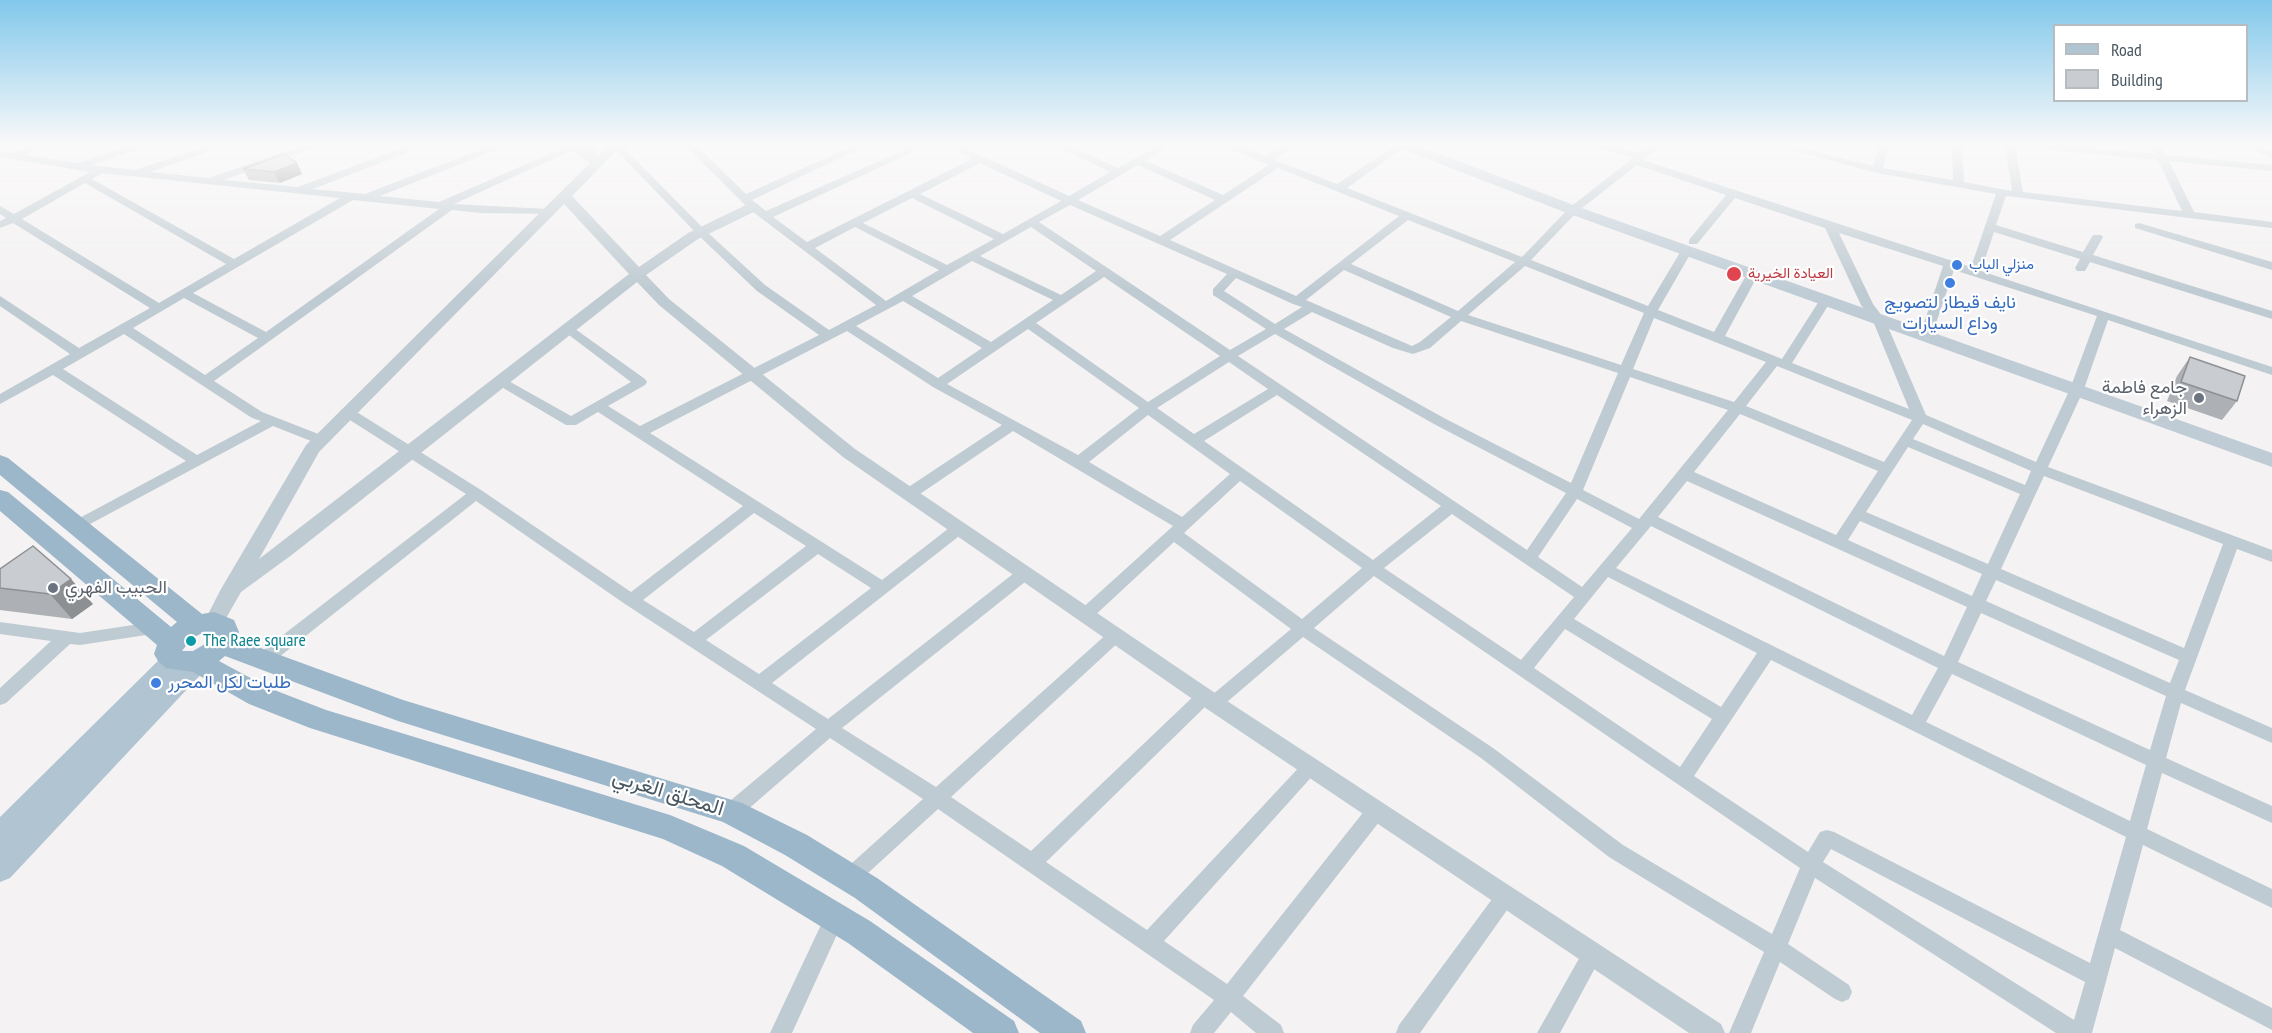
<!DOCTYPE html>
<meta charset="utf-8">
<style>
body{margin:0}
#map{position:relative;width:2272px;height:1033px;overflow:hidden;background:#f4f2f2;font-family:"PT Sans Narrow",sans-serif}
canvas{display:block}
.legend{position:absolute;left:2053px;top:24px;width:195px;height:78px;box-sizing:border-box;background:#fff;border:2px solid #b6bcc0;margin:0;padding:8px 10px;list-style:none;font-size:18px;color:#485761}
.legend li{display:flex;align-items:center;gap:12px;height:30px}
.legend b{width:30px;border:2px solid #b6bcc0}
</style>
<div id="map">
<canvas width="2272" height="1033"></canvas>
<ul class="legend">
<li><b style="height:8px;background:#b0c4d2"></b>Road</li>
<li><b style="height:16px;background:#c9cdd2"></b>Building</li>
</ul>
</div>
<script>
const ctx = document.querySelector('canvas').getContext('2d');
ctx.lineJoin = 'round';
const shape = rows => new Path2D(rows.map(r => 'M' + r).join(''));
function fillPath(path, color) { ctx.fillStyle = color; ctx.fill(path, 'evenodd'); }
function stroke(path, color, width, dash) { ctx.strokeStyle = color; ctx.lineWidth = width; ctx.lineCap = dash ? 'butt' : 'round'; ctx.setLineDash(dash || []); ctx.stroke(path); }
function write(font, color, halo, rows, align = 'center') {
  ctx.font = font + ' "PT Sans Narrow",Vazirmatn,sans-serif'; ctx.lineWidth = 4.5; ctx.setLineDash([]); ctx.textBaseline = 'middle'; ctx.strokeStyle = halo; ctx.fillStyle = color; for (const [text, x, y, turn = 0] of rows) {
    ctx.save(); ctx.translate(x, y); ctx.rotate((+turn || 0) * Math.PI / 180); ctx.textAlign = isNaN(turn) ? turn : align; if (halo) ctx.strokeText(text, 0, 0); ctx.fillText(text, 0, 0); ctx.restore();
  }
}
fillPath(shape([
 [31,146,45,146,25,155,78,163,128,146,142,146,141,148,92,165,135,170,207,146,221,146,220,148,150,172,209,178,300,146,314,146,313,148,224,180,298,187,407,146,420,146,419,148,313,189,365,194,489,146,502,146,501,148,380,196,439,202,568,146,579,147,454,204,549,209,553,210,553,214,481,213,452,210,214,381,262,412,326,437,328,440,326,443,316,443,273,426,77,531,69,526,72,522,186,461,53,375,0,404,0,394,70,354,0,306,0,296,79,348,150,308,13,223,0,228,0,221,6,218,0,214,0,206,14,214,90,172,0,157,0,151,11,153,31,146],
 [102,173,340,198,234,259,92,179,102,173],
 [85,183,226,264,159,303,22,219,85,183],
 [353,200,439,209,266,332,193,293,353,200],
 [184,298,258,338,205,375,133,328,184,298],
 [124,334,252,418,261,421,197,455,63,369,124,334],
 [589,146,599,146,593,159,589,160,584,157,589,146],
 [612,146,622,146,705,230,765,285,829,330,876,305,749,209,686,146,697,146,746,194,852,146,865,146,752,200,766,211,913,146,926,146,773,217,807,242,972,159,947,146,960,146,1069,196,1110,172,1057,146,1070,146,1118,168,1157,146,1169,146,1146,161,1223,195,1269,165,1227,148,1226,146,1239,146,1266,156,1282,146,1293,146,1275,160,1337,184,1395,146,1406,146,1347,188,1522,257,1569,208,1633,158,1600,148,1599,146,1614,146,1639,153,1648,146,1659,146,1643,160,1971,267,1996,194,1877,173,1777,146,1793,146,1873,166,1879,146,1889,146,1883,168,1953,180,1952,146,1962,146,1964,182,2012,191,2005,146,2015,146,2023,192,2182,211,2158,160,2042,149,2037,146,2071,146,2155,154,2151,146,2161,146,2166,155,2272,165,2272,171,2169,161,2194,212,2272,222,2272,228,2006,196,1996,225,2083,252,2093,235,2101,235,2103,237,2093,255,2272,311,2272,319,2090,262,2085,271,2077,271,2075,268,2080,259,1994,232,1981,271,2272,367,2272,375,2108,320,2084,389,2048,467,2272,550,2272,562,2237,549,2185,690,2272,728,2272,743,2181,703,2166,758,2272,806,2272,823,2162,773,2147,829,2272,889,2272,908,2143,845,2120,930,2272,1008,2272,1030,2115,948,2092,1033,2056,1033,1815,878,1788,944,1849,985,1852,992,1849,999,1842,1002,1835,999,1780,962,1751,1033,1729,1033,1764,952,1609,857,1481,758,1303,637,1220,708,1214,710,1207,705,1046,862,1147,930,1304,762,1310,759,1316,762,1319,767,1316,772,1164,941,1227,984,1369,805,1376,803,1383,805,1385,811,1383,817,1243,996,1281,1025,1284,1033,1256,1033,1231,1012,1214,1033,1190,1033,1193,1025,1214,1000,938,809,856,884,849,887,842,884,839,878,842,872,923,799,830,738,738,818,731,820,724,818,722,812,724,806,816,729,625,604,476,501,269,665,263,667,257,665,255,660,257,655,466,494,342,415,340,412,342,409,352,409,481,490,631,592,743,506,598,412,576,425,566,425,493,382,495,379,505,379,571,416,631,382,561,329,563,326,571,326,645,379,647,382,645,385,608,406,640,426,819,335,757,291,697,234,612,146],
 [980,163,1061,201,1003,234,920,194,980,163],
 [1138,165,1215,200,1160,236,1078,200,1138,165],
 [1637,165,1726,195,1689,240,1689,244,1697,244,1735,198,1825,228,1861,305,1873,321,1909,409,1792,363,1831,301,1829,298,1821,298,1782,359,1725,336,1758,275,1756,272,1748,272,1714,332,1658,310,1692,251,1690,249,1682,249,1648,306,1531,260,1577,212,1637,165],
 [1278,168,1399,216,1296,296,1170,240,1278,168],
 [912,198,994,239,947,265,863,223,912,198],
 [1070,205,1227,274,1213,289,1213,295,1266,329,1230,350,1039,222,1070,205],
 [1408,220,1515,262,1458,311,1351,264,1408,220],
 [855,227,939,270,886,301,815,248,855,227],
 [1031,227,1096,271,1061,295,980,256,1031,227],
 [1839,233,1943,266,1923,326,1925,329,1929,330,1935,326,1954,270,2097,316,2070,389,2036,462,1926,415,1885,320,1873,304,1839,233],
 [972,261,1053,300,991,342,912,296,972,261],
 [1525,266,1644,313,1621,365,1468,315,1525,266],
 [1344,270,1451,317,1420,342,1412,346,1306,300,1344,270],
 [1104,277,1220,356,1148,402,1036,323,1104,277],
 [1236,278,1293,304,1302,307,1275,324,1224,291,1236,278],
 [903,301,982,348,938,378,856,326,903,301],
 [1312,312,1393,348,1413,354,1430,348,1461,321,1618,373,1571,483,1444,418,1284,329,1312,312],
 [1654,318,1766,362,1734,402,1633,369,1654,318],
 [1028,329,1139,408,1078,455,947,384,1028,329],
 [847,331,933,387,1002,425,904,490,902,494,904,498,914,498,1013,431,1173,526,1079,611,1077,615,1079,619,1091,619,1174,542,1291,629,1212,695,1204,690,1198,692,1031,851,951,797,1121,640,1123,636,1121,632,1115,630,1109,632,936,787,842,728,1030,578,1032,574,1030,570,1018,570,828,719,772,683,963,533,966,529,963,525,953,525,882,580,650,433,847,331],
 [1275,334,1434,424,1566,493,1527,550,1238,356,1275,334],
 [1229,362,1268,389,1194,434,1157,408,1229,362],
 [1777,366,1912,420,1884,462,1746,406,1777,366],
 [1630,377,1728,410,1639,519,1583,490,1630,377],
 [1277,395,1441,506,1373,560,1204,441,1277,395],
 [1740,414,1878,471,1836,535,1694,472,1740,414],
 [1148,415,1230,474,1182,517,1089,462,1148,415],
 [1923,424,2031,471,2025,485,1913,439,1923,424],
 [1908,447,2020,494,1988,564,1866,512,1908,447],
 [2044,476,2223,544,2184,648,2001,569,2044,476],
 [1240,481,1362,568,1302,619,1184,533,1240,481],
 [1687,481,1967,607,1944,656,1658,517,1687,481],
 [1577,499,1632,528,1582,587,1538,557,1577,499],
 [754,513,806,546,694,632,643,600,754,513],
 [1452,514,1574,597,1521,660,1384,568,1452,514],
 [1860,521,1982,574,1972,596,1848,540,1860,521],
 [1651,526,1938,668,1912,715,1616,568,1651,526],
 [818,554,871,588,759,674,706,640,818,554],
 [1374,576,1800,868,1772,934,1623,845,1493,748,1314,628,1374,576],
 [1608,577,1757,653,1721,707,1574,619,1608,577],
 [1996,580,2179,660,2170,683,1986,601,1996,580],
 [1981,613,2166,696,2150,750,1958,662,1981,613],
 [1565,629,1712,719,1680,767,1534,668,1565,629],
 [1771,660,2126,837,2090,963,1834,832,1827,830,1820,832,1808,852,1694,776,1771,660],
 [1952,674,2146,765,2130,821,1926,722,1952,674],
 [1831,849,2085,982,2074,1020,1823,862,1831,849],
 [2243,146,2257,146,2272,151,2272,158,2243,146],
 [2139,223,2272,262,2272,270,2135,228,2135,224,2139,223],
 [0,622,80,633,153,622,159,624,161,628,159,632,153,634,80,645,70,644,6,703,0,705,0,688,51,641,0,634,0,622],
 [1505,888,1512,891,1515,897,1512,903,1420,1033,1396,1033,1399,1025,1498,891,1505,888],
 [835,908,842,910,845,917,792,1033,770,1033,828,910,835,908],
 [1592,945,1599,948,1602,955,1560,1033,1537,1033,1585,948,1592,945]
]), '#bfcbd2');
fillPath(shape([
 [566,146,580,146,597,156,608,146,621,146,572,196,639,267,688,233,748,204,758,204,760,207,758,210,698,239,646,275,669,299,855,449,1221,697,1721,1024,1725,1033,1689,1033,1207,709,843,457,659,305,637,282,293,554,241,592,221,627,214,629,207,627,204,622,221,589,306,445,590,163,566,146],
 [564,204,629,274,259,559,319,452,564,204]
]), '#bfcbd2');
fillPath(shape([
 [1400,146,1419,146,1579,207,2272,453,2272,467,1567,213,1402,149,1400,146]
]), '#bfccd6');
fillPath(shape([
 [175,650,184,653,186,657,197,652,206,655,210,662,206,669,10,878,0,882,0,817,166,653,175,650]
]), '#b0c4d2');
fillPath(shape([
 [0,455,8,458,202,614,214,612,234,620,239,632,236,639,403,700,742,803,807,835,877,878,1081,1021,1086,1033,1040,1033,855,898,785,855,723,822,398,721,225,656,219,661,269,688,326,710,670,815,744,846,870,921,1014,1021,1019,1033,973,1033,848,943,722,866,663,839,310,728,249,704,193,672,166,668,158,661,154,654,157,645,0,511,0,490,8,492,171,627,177,622,0,475,0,455],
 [202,633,213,633,205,644,193,651,182,651,191,639,202,633]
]), '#9cb6ca');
fillPath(shape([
 [297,163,302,174,280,183,249,180,243,169],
 [2190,357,2237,401,2222,420,2167,401,2177,376],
 [0,569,93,604,72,619,0,610]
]), '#adb0b5');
fillPath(shape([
 [297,163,302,174,280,183,274,172],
 [71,579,93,604,72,619,50,594]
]), '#8d9093');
const building = shape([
 [284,154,297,163,274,172,243,169,284,154],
 [2190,357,2245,376,2237,401,2181,382,2190,357],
 [33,546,71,579,50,594,0,588,0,569,33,546]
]);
fillPath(building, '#c9cdd2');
stroke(building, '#8d9093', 1.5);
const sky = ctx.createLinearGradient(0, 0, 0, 290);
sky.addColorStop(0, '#82c8ec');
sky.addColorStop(0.5, '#faf9f9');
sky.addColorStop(1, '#faf9f900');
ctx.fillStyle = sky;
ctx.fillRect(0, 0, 2272, 290);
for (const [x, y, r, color] of [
 [1957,265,6,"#3f7fe0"],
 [1734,274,8,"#e0444e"],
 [1950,283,6,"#3f7fe0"],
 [2199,398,6,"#6b7280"],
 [53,588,6,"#6b7280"],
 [191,641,6,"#0f9aa8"],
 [156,683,6,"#3f7fe0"]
]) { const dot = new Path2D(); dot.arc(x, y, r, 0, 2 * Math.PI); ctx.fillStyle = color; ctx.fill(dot); stroke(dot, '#fff', 2); }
write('15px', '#366cbe', '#fff', [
 ["منزلي الباب",1969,265]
], 'left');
write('15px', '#be3a42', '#fff', [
 ["العيادة الخيرية",1748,274]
], 'left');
write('18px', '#366cbe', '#fff', [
 ["نايف قيطاز لتصويج",1950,303],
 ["وداع السيارات",1950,324],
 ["طلبات لكل المحرر",168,683,"left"]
]);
write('18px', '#5b616d', '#fff', [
 ["جامع فاطمة",2187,388],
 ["الزهراء",2187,409],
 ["الحبيب الفهري",65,588,"left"]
], 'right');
write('18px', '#0d838f', '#fff', [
 ["The Raee square",203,641]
], 'left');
write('21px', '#485761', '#fff', [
 ["المحلق الغربي",668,793,17]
]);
</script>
